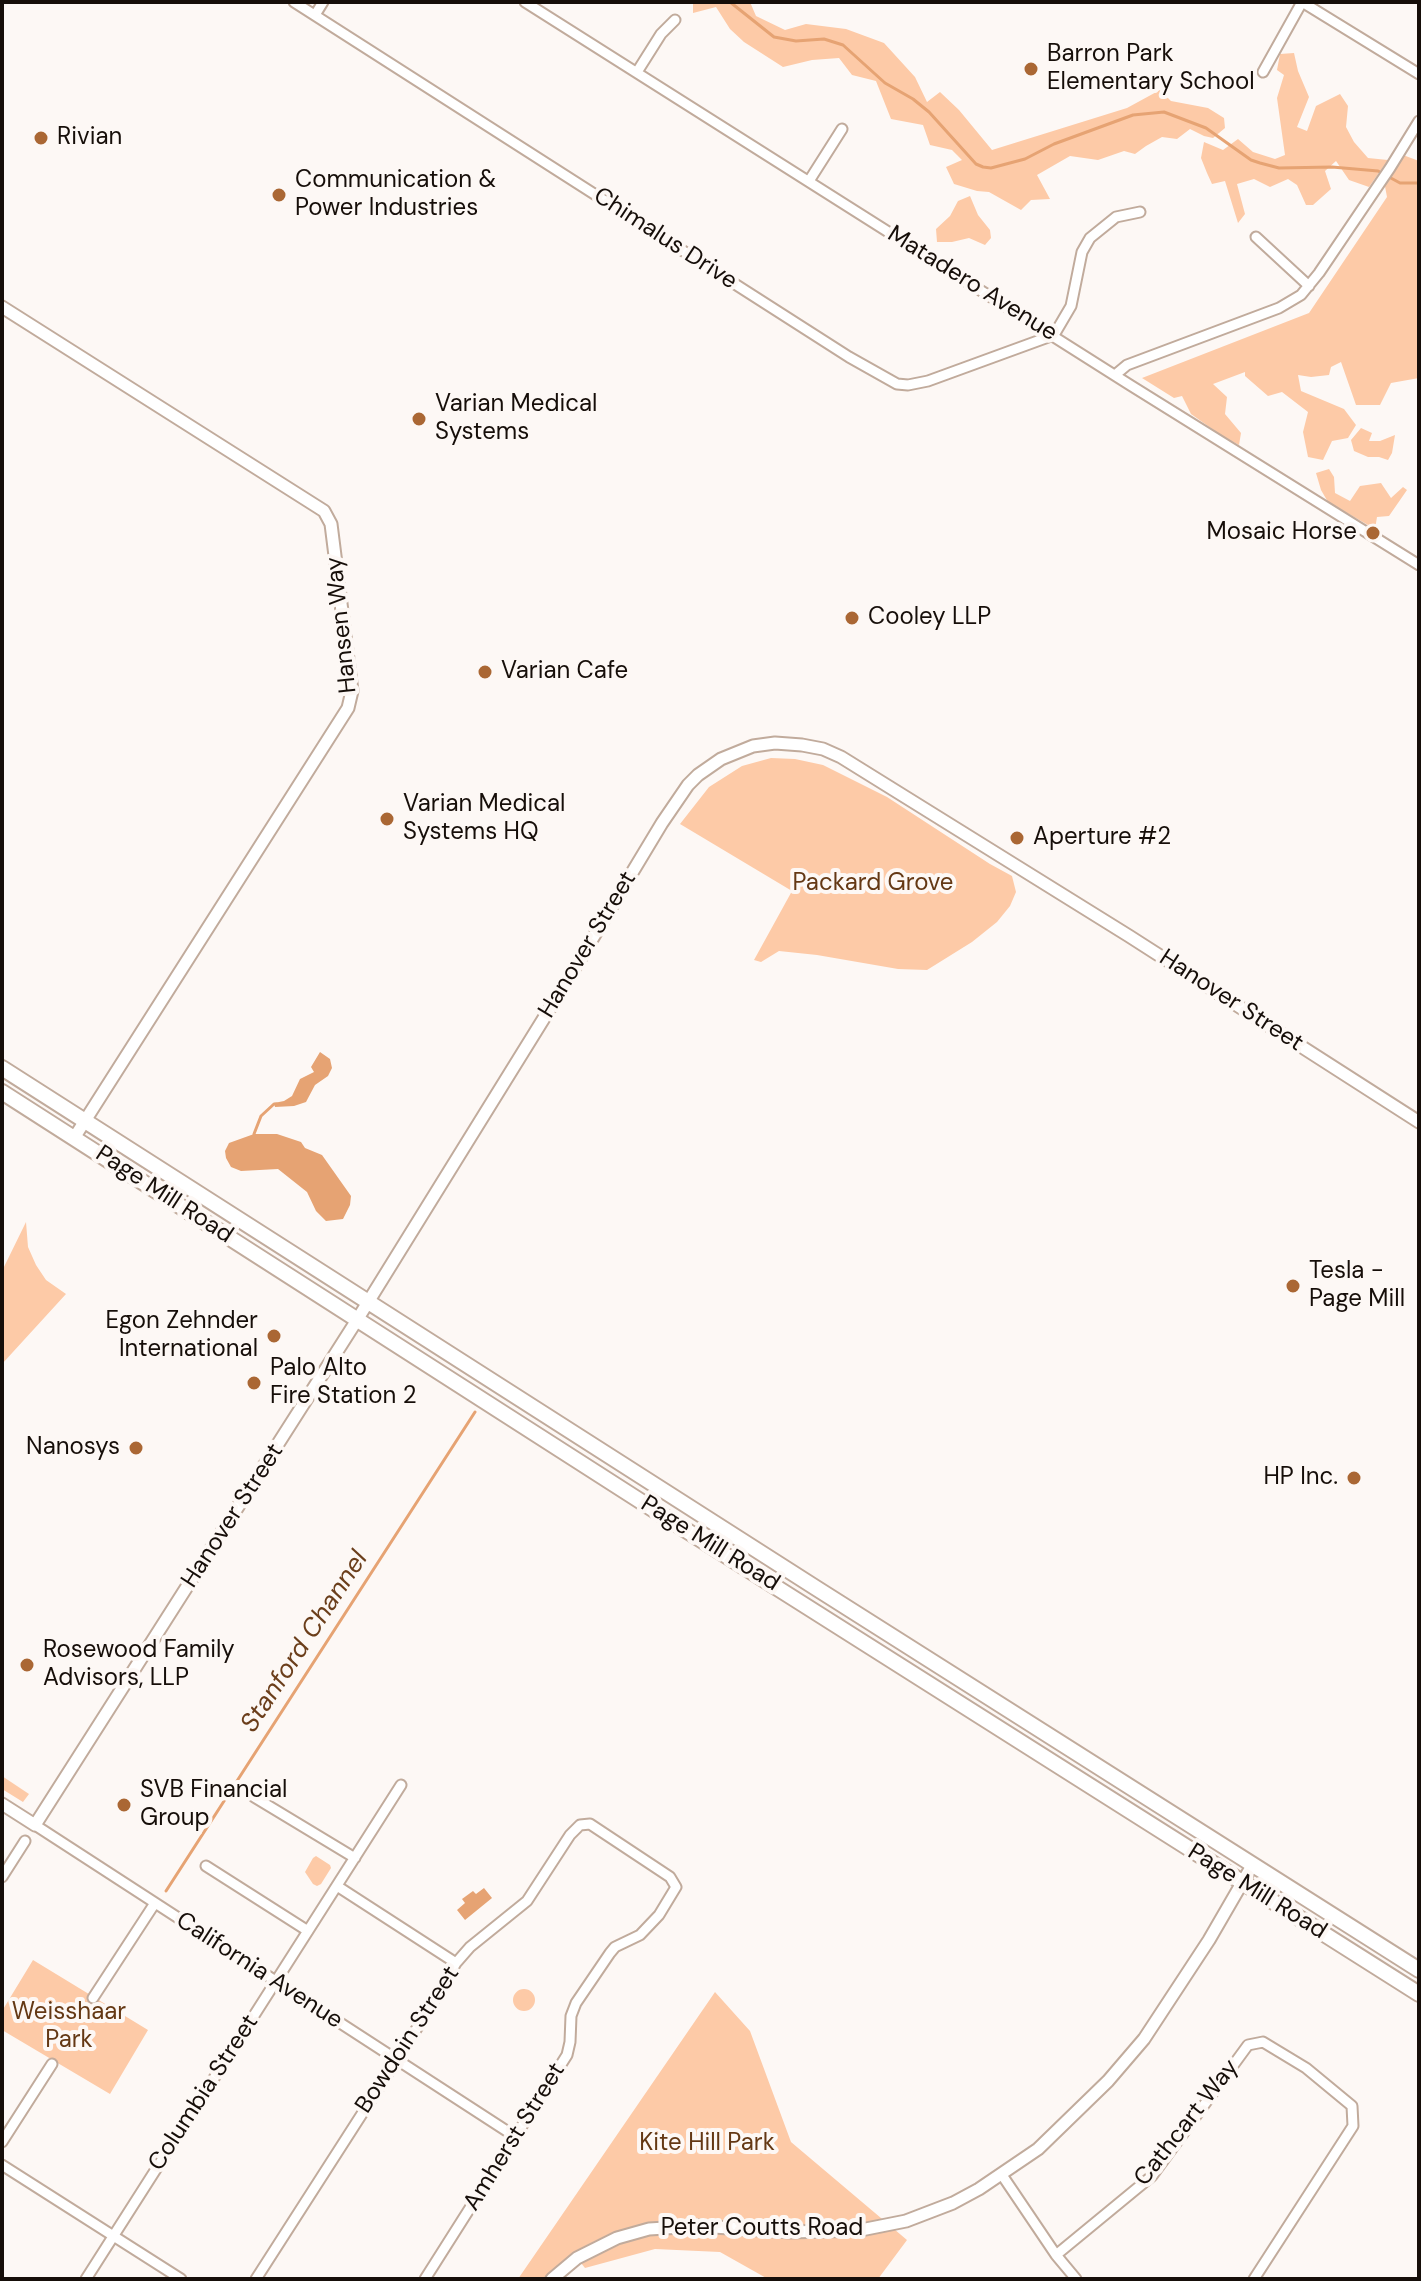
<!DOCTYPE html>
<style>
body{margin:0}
#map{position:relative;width:1421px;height:2281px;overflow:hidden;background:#fdf8f5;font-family:"DM Sans",sans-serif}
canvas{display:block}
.frame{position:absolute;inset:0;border:4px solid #160e09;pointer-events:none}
</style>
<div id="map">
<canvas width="1421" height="2281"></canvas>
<div class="frame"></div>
</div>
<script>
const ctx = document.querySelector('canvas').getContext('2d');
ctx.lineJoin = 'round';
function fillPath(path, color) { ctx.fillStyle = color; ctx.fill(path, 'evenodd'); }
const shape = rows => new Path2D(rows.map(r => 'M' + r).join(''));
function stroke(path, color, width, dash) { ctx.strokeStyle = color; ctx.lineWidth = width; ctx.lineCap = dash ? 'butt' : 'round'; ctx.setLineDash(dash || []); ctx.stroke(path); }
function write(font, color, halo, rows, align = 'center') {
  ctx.font = font + ' "DM Sans",sans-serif'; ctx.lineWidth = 8; ctx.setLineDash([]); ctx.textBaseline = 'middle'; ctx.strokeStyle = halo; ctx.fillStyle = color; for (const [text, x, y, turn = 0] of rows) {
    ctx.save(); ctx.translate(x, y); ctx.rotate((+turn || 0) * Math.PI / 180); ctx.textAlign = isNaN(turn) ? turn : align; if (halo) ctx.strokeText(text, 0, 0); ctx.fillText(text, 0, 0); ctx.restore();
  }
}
fillPath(shape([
 [693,2,750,2,756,16,785,30,806,24,846,29,884,43,915,77,927,102,940,92,959,110,992,150,1127,108,1160,90,1171,101,1208,108,1224,118,1225,128,1213,138,1204,136,1190,129,1177,139,1162,137,1146,146,1135,154,1124,151,1098,160,1070,156,1037,175,1050,199,1031,200,1021,210,989,192,977,191,954,184,946,167,962,160,952,150,930,145,923,125,891,119,876,81,852,75,839,58,812,60,783,67,744,42,730,29,716,7,693,13],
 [1294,53,1298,71,1309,97,1297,127,1307,131,1316,106,1340,94,1348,106,1346,127,1354,142,1368,158,1388,160,1369,187,1349,180,1336,161,1325,171,1331,189,1313,205,1306,205,1297,185,1288,179,1270,187,1254,179,1237,184,1245,214,1238,223,1225,181,1212,184,1207,173,1201,158,1204,142,1223,150,1238,139,1253,152,1275,159,1285,155,1277,98,1284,75,1277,70,1280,54],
 [1403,155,1419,161,1419,378,1391,383,1380,405,1356,405,1341,362,1331,367,1329,375,1311,377,1298,375,1301,391,1344,409,1356,425,1348,438,1332,441,1323,460,1308,457,1303,432,1308,412,1282,392,1268,396,1245,376,1245,372,1213,384,1227,397,1225,414,1241,433,1239,445,1222,436,1191,414,1182,396,1174,398,1142,378,1309,313,1387,197,1384,181],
 [970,196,978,215,990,230,991,238,985,245,969,238,952,242,937,242,936,229,950,216,958,201],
 [1361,428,1372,433,1369,441,1380,441,1395,435,1392,453,1388,460,1379,457,1368,457,1354,451,1351,440],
 [1329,469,1334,477,1335,493,1350,501,1360,486,1381,483,1391,498,1403,487,1407,490,1389,516,1377,517,1375,529,1328,502,1321,490,1316,473],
 [771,758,795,759,823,765,887,797,990,864,1012,876,1016,892,1010,906,997,922,972,942,927,970,898,969,817,955,779,951,761,962,754,960,792,891,680,824,709,787,742,766],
 [26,1222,28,1247,36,1265,46,1280,66,1294,2,1364,2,1271],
 [2,1776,29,1794,23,1802,2,1789],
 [316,1856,330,1865,331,1868,321,1884,317,1886,313,1884,305,1872,313,1858],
 [33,1960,148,2030,110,2094,2,2030,2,2011],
 '513 2000a11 11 0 1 1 22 0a11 11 0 1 1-22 0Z',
 [715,1992,750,2031,791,2142,907,2240,878,2279,768,2279,720,2252,655,2249,585,2268,577,2258,552,2279,518,2279]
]), '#fdcaa7');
fillPath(shape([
 [320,1052,330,1059,332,1068,328,1076,315,1085,306,1102,294,1106,275,1107,274,1103,284,1101,292,1096,300,1079,314,1072,311,1067],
 [254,1134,277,1134,301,1142,305,1148,322,1155,351,1196,350,1205,343,1219,326,1221,316,1211,307,1192,278,1169,241,1171,231,1167,226,1158,225,1151,229,1143],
 [484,1888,492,1898,465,1920,457,1910,465,1903,462,1899,473,1891,476,1894]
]), '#e6a373');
stroke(shape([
 [730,2,774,37,796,41,824,39,843,45,885,83,913,99,929,112,976,164,983,167,991,168,1025,159,1054,144,1133,115,1164,112,1206,128,1251,160,1260,163,1279,168,1332,167,1378,171,1382,173],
 [1389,177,1400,183,1419,183],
 [254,1134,261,1116,274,1104,277,1104],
 [166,1891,475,1412]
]), '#e6a373', 3);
const minor = shape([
 [294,2,849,357,897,384,908,385,928,381,1054,335,1071,306,1082,252,1090,238,1116,217,1140,212],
 [525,2,1130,385,1419,565],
 [1302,2,1419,74],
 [315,15,323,2],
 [637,72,661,34,675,20],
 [1263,72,1302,2],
 [809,181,842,129],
 [1256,237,1309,286],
 [1115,375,1127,365,1279,308,1301,295,1319,273,1390,168,1419,121],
 [254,1797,355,1858],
 [35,1825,516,2137],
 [206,1866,308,1931],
 [2,1877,25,1841],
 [337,1886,456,1963],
 [93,1998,155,1903],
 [2,2142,52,2064],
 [2,2165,181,2279],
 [1002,2175,1056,2255,1076,2279],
 [1056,2255,1152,2176,1248,2045,1263,2042,1306,2068,1352,2106,1353,2126,1254,2279],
 [86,2279,401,1785],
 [256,2279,428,2011,456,1963,470,1947,527,1901,570,1835,580,1825,590,1824,670,1877,676,1887,659,1915,640,1935,615,1947,610,1953,576,2003,571,2016,570,2042,567,2055,425,2279]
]);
const tertiary = shape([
 [2,307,324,511,331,524,352,691,348,708,74,1138],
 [2,1804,35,1825,357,1320,562,989,662,823,688,785,698,775,721,759,753,746,775,743,802,745,823,749,841,757,1129,936,1419,1122],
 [552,2279,577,2258,617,2238,649,2229,698,2226,791,2232,861,2230,906,2221,953,2203,979,2189,1038,2149,1108,2081,1144,2039,1209,1940,1253,1864]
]);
const primary = shape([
 [2,1068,816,1588,1419,1970],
 [2,1092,673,1522,1419,1994]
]);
stroke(minor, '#c1ab9c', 13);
stroke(tertiary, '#c1ab9c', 15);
stroke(primary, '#c1ab9c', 18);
stroke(minor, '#fff', 9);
stroke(tertiary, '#fff', 11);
stroke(primary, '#fff', 14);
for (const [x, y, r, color] of [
 [1031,69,8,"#aa6734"],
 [41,138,8,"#aa6734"],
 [279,195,8,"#aa6734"],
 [419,419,8,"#aa6734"],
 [1373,533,8,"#aa6734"],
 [852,618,8,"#aa6734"],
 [485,672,8,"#aa6734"],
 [387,819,8,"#aa6734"],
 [1017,838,8,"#aa6734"],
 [1293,1286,8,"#aa6734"],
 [274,1336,8,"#aa6734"],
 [254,1383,8,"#aa6734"],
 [136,1448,8,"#aa6734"],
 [1354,1478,8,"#aa6734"],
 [27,1665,8,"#aa6734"],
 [124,1805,8,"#aa6734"]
]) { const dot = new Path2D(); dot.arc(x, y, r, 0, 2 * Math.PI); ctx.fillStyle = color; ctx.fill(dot); stroke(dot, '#fdf8f5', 3); }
write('24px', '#160e09', '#fdf8f5', [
 ["Barron Park",1047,55],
 ["Elementary School",1047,83],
 ["Rivian",57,138],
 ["Communication &",295,181],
 ["Power Industries",295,209],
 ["Varian Medical",435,405],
 ["Systems",435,433],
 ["Mosaic Horse",1357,533,"right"],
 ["Cooley LLP",868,618],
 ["Varian Cafe",501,672],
 ["Varian Medical",403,805],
 ["Systems HQ",403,833],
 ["Aperture #2",1033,838],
 ["Tesla -",1309,1272],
 ["Page Mill",1309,1300],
 ["Egon Zehnder",258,1322,"right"],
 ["International",258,1350,"right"],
 ["Palo Alto",270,1369],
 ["Fire Station 2",270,1397],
 ["Nanosys",120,1448,"right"],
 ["HP Inc.",1338,1478,"right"],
 ["Rosewood Family",43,1651],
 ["Advisors, LLP",43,1679],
 ["SVB Financial",140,1791],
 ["Group",140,1819]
], 'left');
write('24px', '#160e09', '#fdf8f5', [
 ["Chimalus Drive",665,239,33],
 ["Matadero Avenue",972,284,32],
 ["Hansen Way",342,625,-96],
 ["Hanover Street",588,945,-59],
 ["Hanover Street",1231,1001,33],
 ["Page Mill Road",164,1195,33],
 ["Hanover Street",233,1516,-57],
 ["Page Mill Road",710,1544,32],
 ["Page Mill Road",1257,1892,32],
 ["California Avenue",259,1971,33],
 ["Bowdoin Street",408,2040,-57],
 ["Columbia Street",204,2093,-57],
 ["Cathcart Way",1187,2123,-52],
 ["Amherst Street",515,2137,-58],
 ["Peter Coutts Road",762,2229]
]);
write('24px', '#643814', '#fdf8f5', [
 ["Packard Grove",873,884],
 ["Weisshaar",69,2013],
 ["Park",69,2041],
 ["Kite Hill Park",707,2144]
]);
write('italic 26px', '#6b3e1b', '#fdf8f5', [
 ["Stanford Channel",305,1642,-57]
]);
</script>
